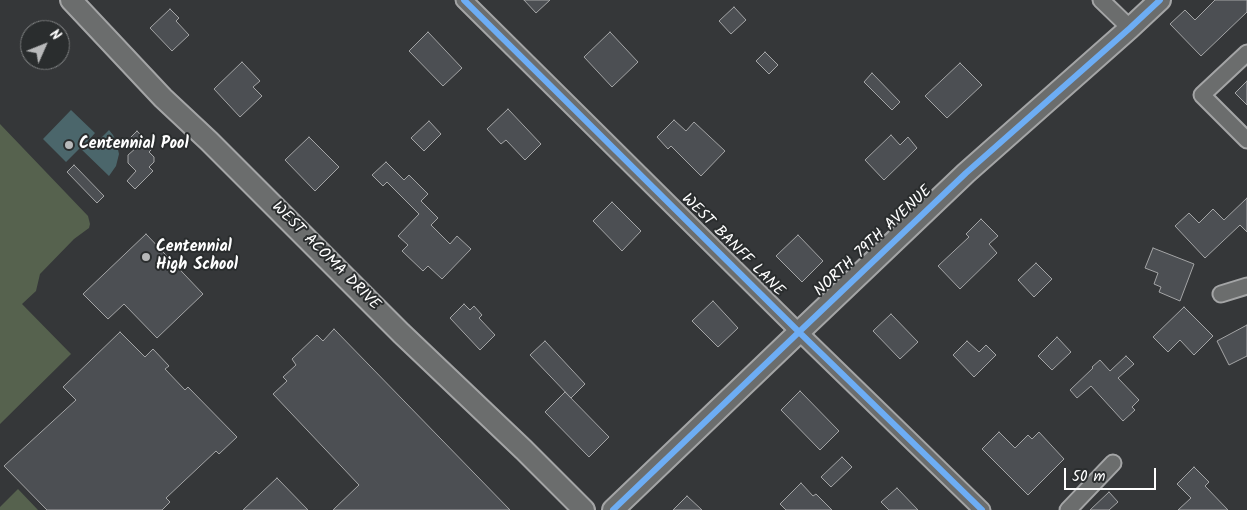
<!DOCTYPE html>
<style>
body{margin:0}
#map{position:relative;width:1247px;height:510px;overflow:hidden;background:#353739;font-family:Kalam,sans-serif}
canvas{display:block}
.north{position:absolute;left:20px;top:20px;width:50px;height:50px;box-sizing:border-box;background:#2a2d2e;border:1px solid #7f8182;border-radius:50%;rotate:46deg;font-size:14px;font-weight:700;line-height:20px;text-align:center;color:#fff}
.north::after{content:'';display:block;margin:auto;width:18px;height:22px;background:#b8b9ba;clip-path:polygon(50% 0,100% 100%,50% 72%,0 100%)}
.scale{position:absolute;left:1064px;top:468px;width:92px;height:22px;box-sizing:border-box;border:2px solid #fff;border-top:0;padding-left:6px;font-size:15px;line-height:18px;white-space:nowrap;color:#fff;-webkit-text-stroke:4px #2a2d2e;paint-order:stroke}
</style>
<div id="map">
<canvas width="1247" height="510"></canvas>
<div class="north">N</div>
<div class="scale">50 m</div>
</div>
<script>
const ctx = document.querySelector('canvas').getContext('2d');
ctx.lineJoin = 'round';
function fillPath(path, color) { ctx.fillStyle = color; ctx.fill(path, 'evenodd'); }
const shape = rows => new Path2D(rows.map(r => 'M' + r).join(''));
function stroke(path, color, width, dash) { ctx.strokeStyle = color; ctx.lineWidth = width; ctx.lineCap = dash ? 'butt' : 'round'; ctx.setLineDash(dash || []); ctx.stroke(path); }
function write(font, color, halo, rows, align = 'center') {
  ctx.font = font + ' Kalam,sans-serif'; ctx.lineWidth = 4; ctx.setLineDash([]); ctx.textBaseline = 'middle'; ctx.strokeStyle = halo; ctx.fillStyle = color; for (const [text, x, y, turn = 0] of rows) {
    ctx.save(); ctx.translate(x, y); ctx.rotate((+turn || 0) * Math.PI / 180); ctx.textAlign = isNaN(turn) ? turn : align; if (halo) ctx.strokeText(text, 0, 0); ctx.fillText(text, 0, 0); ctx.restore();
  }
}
fillPath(shape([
 [0,124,88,216,90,224,89,228,74,239,40,274,36,291,22,304,71,354,0,424],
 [18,489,38,510,0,510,0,507]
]), '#56624e');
fillPath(shape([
 [71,110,95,133,87,142,92,147,109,130,113,135,116,141,119,154,116,166,109,176,80,148,66,162,43,139]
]), '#4b666b');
const building = shape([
 [524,0,550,0,536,13,524,0],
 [1215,0,1247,0,1247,12,1201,56,1170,24,1185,10,1195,20,1215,0],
 [734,7,746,20,731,34,719,21,734,7],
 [170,9,179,18,176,21,189,35,172,51,150,28,170,9],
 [428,32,462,68,443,86,409,51,428,32],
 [610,32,638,62,612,87,584,57,610,32],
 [765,52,778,65,769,74,756,61,765,52],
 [242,62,260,81,253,87,262,96,240,117,214,89,242,62],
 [960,63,982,85,947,118,925,96,960,63],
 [872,73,900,102,892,110,864,82,872,73],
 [1247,81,1247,105,1235,93,1247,81],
 [508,109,541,144,525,160,506,140,501,144,487,129,508,109],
 [674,120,686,131,694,122,725,151,701,176,671,146,668,149,657,137,674,120],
 [429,121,441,134,424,151,411,138,429,121],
 [137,131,153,148,149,152,154,157,154,162,149,167,153,171,135,189,127,181,136,171,128,163,128,155,136,148,128,140,137,131],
 [891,135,900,145,908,137,917,148,884,180,865,160,891,135],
 [309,137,339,167,315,191,285,160,309,137],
 [386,162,404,180,409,175,428,194,421,201,438,218,431,225,450,244,457,236,471,249,442,279,428,266,423,271,402,251,408,245,398,236,419,214,387,182,383,186,372,175,386,162],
 [74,165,104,196,97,203,67,172,74,165],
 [1247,198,1247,232,1240,225,1205,258,1175,226,1189,213,1199,223,1213,209,1224,220,1247,198],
 [612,202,641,231,622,251,593,221,612,202],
 [981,219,998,236,989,244,997,253,960,289,938,266,969,237,966,234,981,219],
 [146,234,203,294,157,338,124,304,108,319,83,294,146,234],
 [798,235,823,261,802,282,776,256,798,235],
 [1153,248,1194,264,1180,301,1159,292,1161,287,1154,284,1158,273,1145,268,1153,248],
 [1036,263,1052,279,1034,297,1018,280,1036,263],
 [713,301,738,328,718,347,692,321,713,301],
 [464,304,470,310,474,306,482,315,479,318,495,335,480,350,450,318,464,304],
 [1184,307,1213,336,1194,355,1180,340,1168,352,1153,337,1184,307],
 [891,314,918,342,900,359,873,331,891,314],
 [1247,325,1247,356,1229,365,1217,341,1247,325],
 [334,329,510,510,333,510,359,485,273,394,287,381,283,377,296,365,292,359,317,335,323,341,334,329],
 [120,332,145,357,153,349,169,366,165,369,185,390,188,387,237,437,219,454,216,451,166,498,170,502,162,510,47,510,4,466,76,400,63,387,120,332],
 [1057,337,1071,352,1052,370,1038,356,1057,337],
 [545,341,585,384,571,398,530,355,545,341],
 [967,341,979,352,986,345,996,355,974,377,953,355,967,341],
 [1126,356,1134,364,1118,378,1139,400,1132,407,1135,410,1123,421,1091,386,1077,398,1070,390,1093,368,1092,367,1100,360,1110,371,1126,356],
 [800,391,839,431,820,450,781,410,800,391],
 [565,392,609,437,589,457,545,412,565,392],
 [999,432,1015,448,1028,435,1032,439,1039,432,1064,459,1028,495,982,449,999,432],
 [842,457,852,467,831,487,821,477,842,457],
 [1194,467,1209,482,1205,486,1228,510,1178,510,1191,498,1177,484,1194,467],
 [277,478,308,510,243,510,277,478],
 [801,483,813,496,816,494,832,510,786,510,780,504,801,483],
 [897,488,918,510,889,510,881,502,897,488],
 [1109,492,1118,502,1109,510,1090,510,1109,492],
 [687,496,702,510,673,510,687,496]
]);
fillPath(building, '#4c4f53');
stroke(building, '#a4a5a6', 1);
const street = shape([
 [464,0,799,332,982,510],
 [1101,0,1130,28],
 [1247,53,1202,95,1247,140],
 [1221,294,1247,286],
 [1068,510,1113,463]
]);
const secondary = shape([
 [71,0,163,98,209,141,401,333,524,450,584,510],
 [613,510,799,332,966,173,1130,28,1160,0]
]);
stroke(street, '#a4a5a6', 19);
stroke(secondary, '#a4a5a6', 24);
stroke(street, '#6b6d6d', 15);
stroke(secondary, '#6b6d6d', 20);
stroke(shape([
 [464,0,799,332,982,510],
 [613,510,799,332,966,173,1130,28,1160,0]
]), '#6dadf4', 6);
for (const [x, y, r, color] of [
 [69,145,5,"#b8b9ba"],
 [146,257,5,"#b8b9ba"]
]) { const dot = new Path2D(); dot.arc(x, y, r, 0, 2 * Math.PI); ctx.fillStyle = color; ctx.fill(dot); stroke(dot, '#2a2d2e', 2); }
write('bold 16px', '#fff', '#2a2d2e', [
 ["Centennial Pool",79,145],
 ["Centennial",156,248],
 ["High School",156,266]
], 'left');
write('16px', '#fff', '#2a2d2e', [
 ["NORTH 79TH AVENUE",874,242,-43],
 ["WEST BANFF LANE",732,246,45],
 ["WEST ACOMA DRIVE",325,257,45]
]);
</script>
